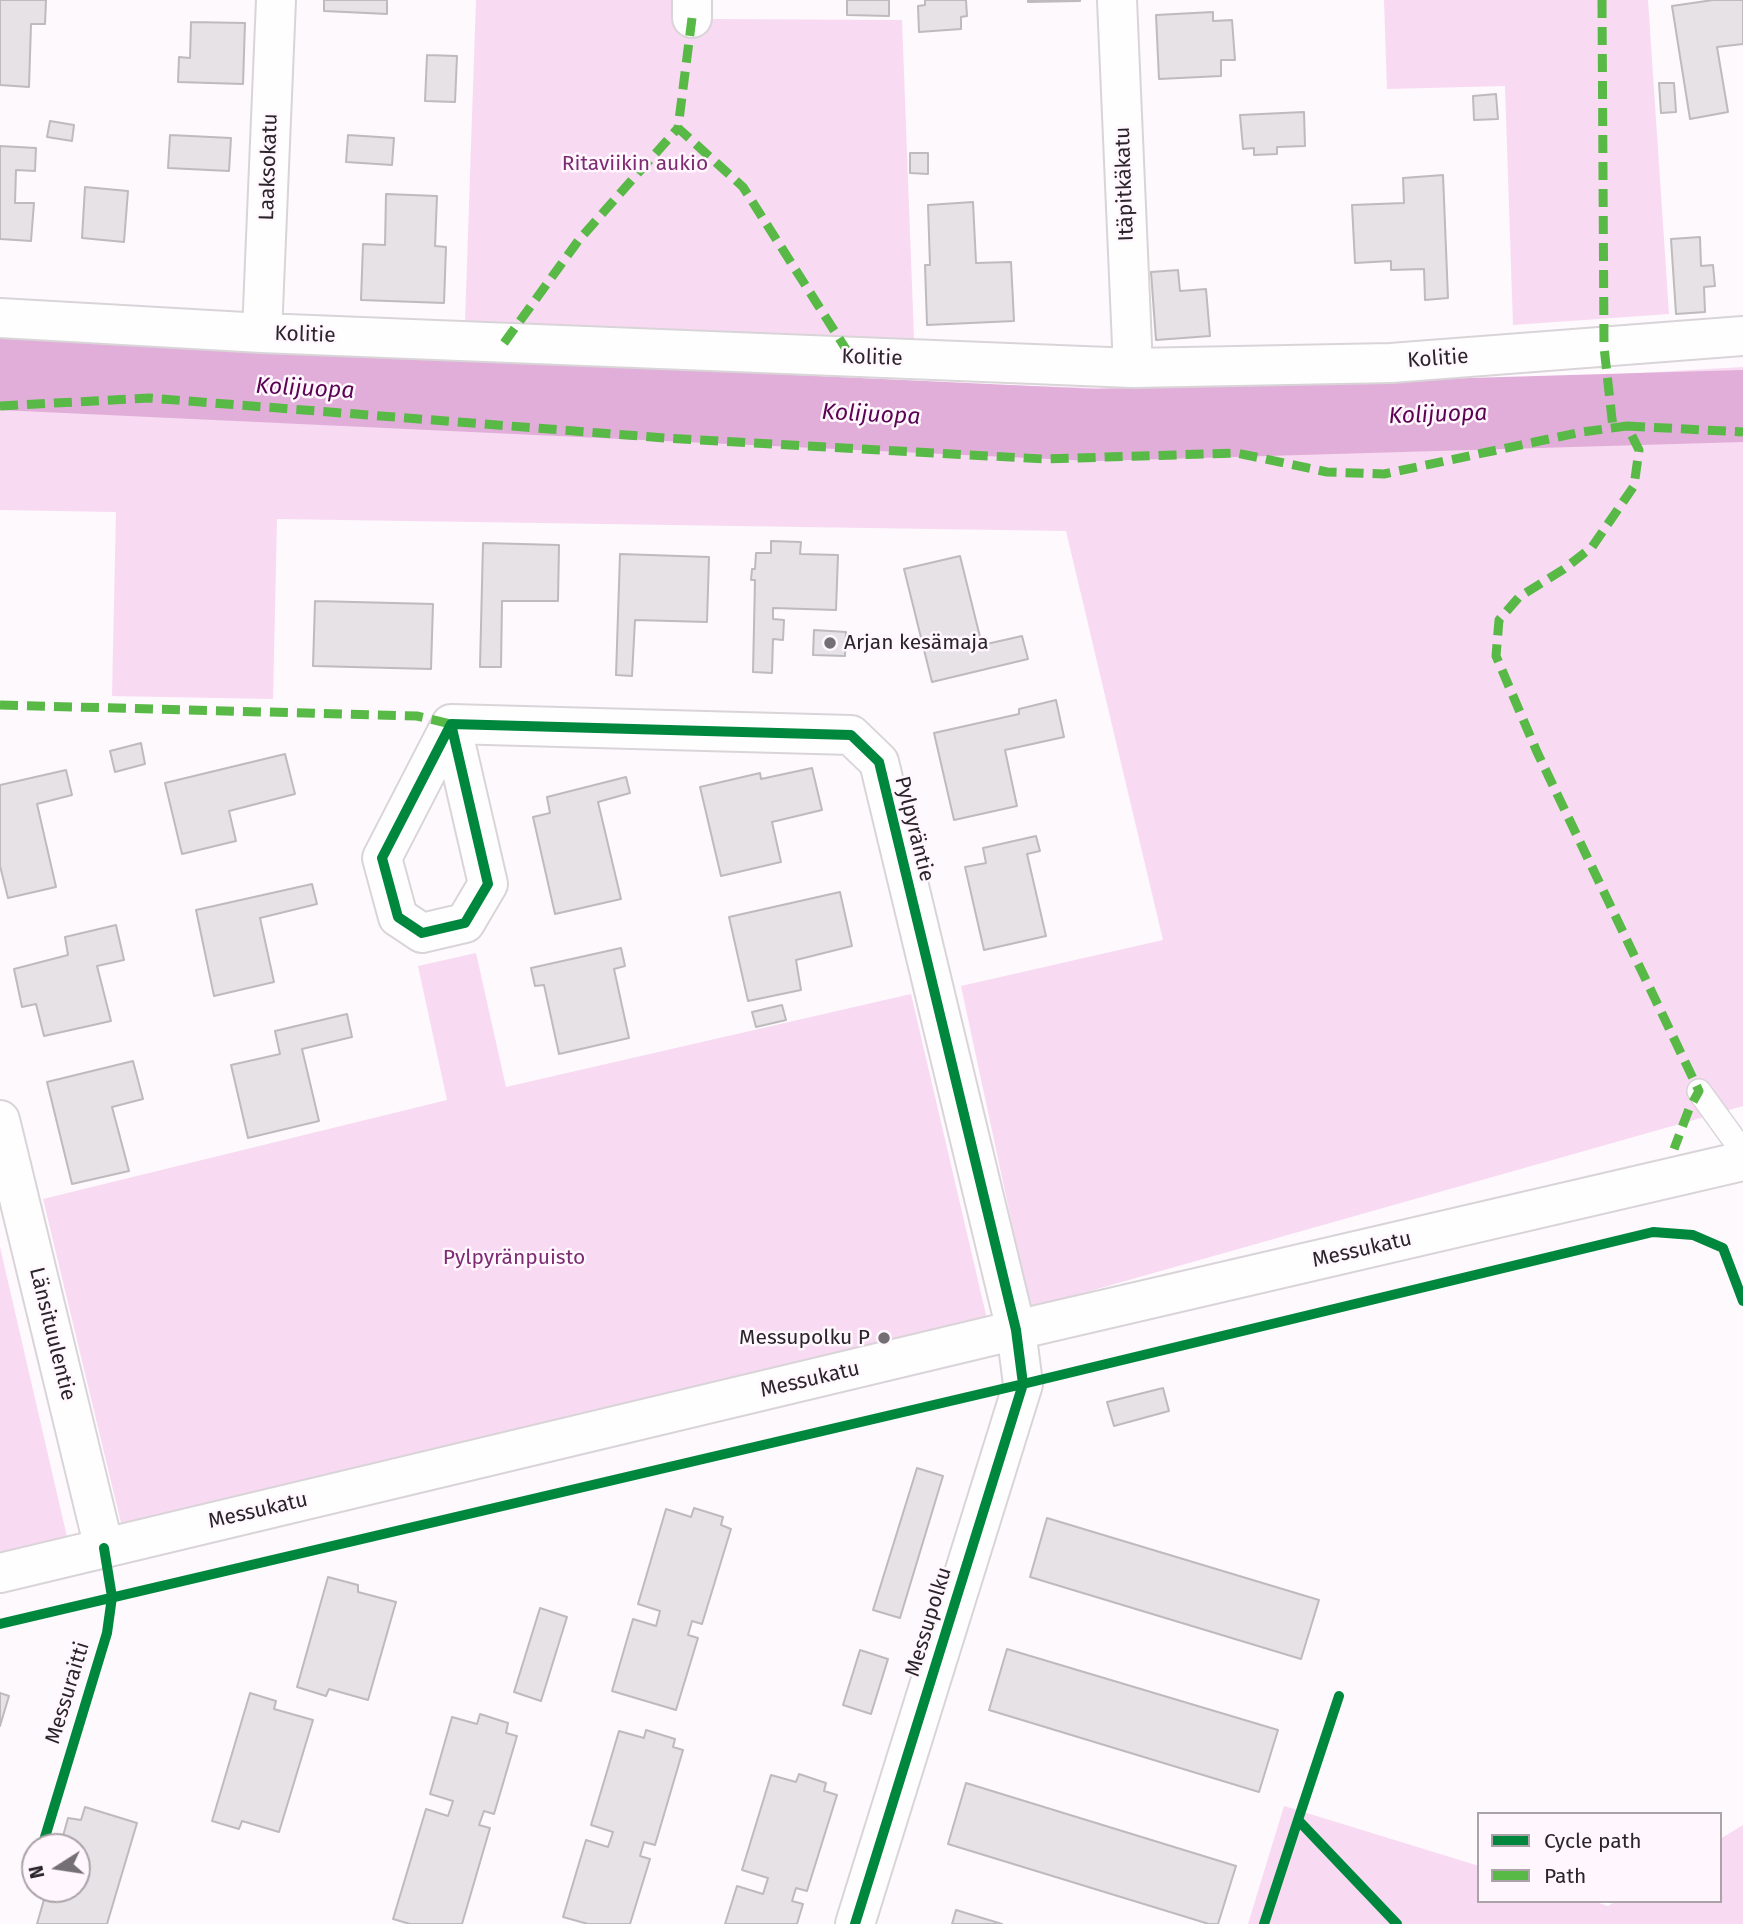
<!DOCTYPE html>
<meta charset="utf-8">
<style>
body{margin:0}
#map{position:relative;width:1743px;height:1924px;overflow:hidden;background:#fdf9fc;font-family:"Fira Sans",sans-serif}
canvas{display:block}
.legend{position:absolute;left:1477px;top:1812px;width:245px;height:91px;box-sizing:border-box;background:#fff7fd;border:2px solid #aaa3a8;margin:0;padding:9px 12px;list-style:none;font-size:21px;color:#2a2529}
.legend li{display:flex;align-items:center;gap:14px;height:35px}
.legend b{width:35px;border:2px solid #aaa3a8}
.north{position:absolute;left:21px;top:1833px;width:70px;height:70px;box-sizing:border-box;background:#fff7fd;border:2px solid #aaa3a8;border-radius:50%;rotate:258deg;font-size:19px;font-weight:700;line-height:28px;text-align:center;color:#2a2529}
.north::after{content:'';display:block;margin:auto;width:24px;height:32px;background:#746f73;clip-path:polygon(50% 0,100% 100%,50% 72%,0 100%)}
</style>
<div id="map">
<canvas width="1743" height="1924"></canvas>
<ul class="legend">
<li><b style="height:9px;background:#00873e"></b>Cycle path</li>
<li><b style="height:9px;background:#58b947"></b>Path</li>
</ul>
<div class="north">N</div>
</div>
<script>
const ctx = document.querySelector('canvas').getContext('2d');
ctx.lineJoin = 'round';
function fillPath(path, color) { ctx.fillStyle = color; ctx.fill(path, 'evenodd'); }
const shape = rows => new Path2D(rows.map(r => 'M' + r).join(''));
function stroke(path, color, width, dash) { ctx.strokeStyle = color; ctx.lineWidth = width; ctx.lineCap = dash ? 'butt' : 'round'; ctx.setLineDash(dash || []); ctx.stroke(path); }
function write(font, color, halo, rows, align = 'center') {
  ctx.font = font + ' "Fira Sans",sans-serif'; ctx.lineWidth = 5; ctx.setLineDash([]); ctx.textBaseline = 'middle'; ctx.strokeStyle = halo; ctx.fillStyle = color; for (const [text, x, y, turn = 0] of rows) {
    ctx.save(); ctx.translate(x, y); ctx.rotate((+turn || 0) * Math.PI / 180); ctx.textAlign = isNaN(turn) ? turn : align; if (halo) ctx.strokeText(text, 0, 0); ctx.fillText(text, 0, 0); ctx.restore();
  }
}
fillPath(shape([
 [476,0,683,0,712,19,902,20,914,339,465,322],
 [1384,0,1648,0,1669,314,1513,325,1505,86,1387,89],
 [0,347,594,374,1107,388,1379,388,1743,367,1743,1106,1030,1308,961,986,1163,940,1066,531,277,519,273,699,112,696,116,512,0,510],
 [476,953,506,1087,911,994,987,1319,122,1527,43,1199,447,1100,418,966],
 [0,1247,67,1537,0,1553],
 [1284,1806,1479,1866,1479,1901,1593,1901,1608,1906,1616,1901,1720,1901,1720,1839,1743,1825,1743,1924,1248,1924]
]), '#f8daf2');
stroke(shape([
 [0,374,1095,425,1743,406]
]), '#e0aed8', 72);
const building = shape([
 [0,0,46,0,45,24,31,24,29,87,0,85,0,0],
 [324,0,387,0,387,14,324,11,324,0],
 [847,0,889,0,889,16,847,15,847,0],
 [925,0,966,0,967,16,961,17,961,29,919,32,918,6,925,5,925,0],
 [1028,0,1080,0,1080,1,1028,2,1028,0],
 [1713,0,1743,0,1743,44,1717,47,1728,112,1690,119,1672,6,1713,0],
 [1213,12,1213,21,1232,20,1235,60,1221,60,1221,76,1159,79,1156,15,1213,12],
 [191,22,245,23,243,84,178,82,179,57,190,58,191,22],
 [427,55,457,56,455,102,425,101,427,55],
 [1659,83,1674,83,1676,112,1661,113,1659,83],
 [1496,94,1498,119,1474,120,1473,96,1496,94],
 [1304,112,1305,146,1277,147,1277,154,1254,155,1254,148,1243,149,1240,115,1304,112],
 [50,121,74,125,72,141,47,137,50,121],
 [170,135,231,138,229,171,168,168,170,135],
 [348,135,394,138,392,165,346,162,348,135],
 [0,146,36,148,35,171,16,170,15,203,34,203,31,241,0,239,0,146],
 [910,153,928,153,928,174,910,173,910,153],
 [1443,175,1448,298,1425,300,1424,269,1391,270,1391,261,1355,263,1352,205,1404,203,1403,178,1443,175],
 [85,187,128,191,124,242,82,238,85,187],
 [386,194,437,196,435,246,446,247,444,303,361,300,363,244,385,245,386,194],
 [973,202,976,263,1011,262,1014,321,927,325,925,265,930,265,928,205,973,202],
 [1700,237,1701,266,1713,265,1715,286,1704,287,1705,312,1676,314,1671,239,1700,237],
 [1178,270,1180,291,1206,289,1210,336,1156,340,1151,272,1178,270],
 [771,541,801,542,800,554,838,555,836,610,773,608,773,619,784,620,783,640,773,639,772,673,753,672,755,580,751,580,752,569,755,569,756,553,771,553,771,541],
 [483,543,559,545,558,601,502,601,501,667,480,667,483,543],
 [620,554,709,557,707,622,635,620,632,676,616,675,620,554],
 [960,556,982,645,1022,636,1028,659,932,682,904,569,960,556],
 [315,601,433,604,431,669,313,666,315,601],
 [814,630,846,632,845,656,813,655,814,630],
 [1056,700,1064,737,1005,750,1017,806,954,820,934,733,1019,714,1019,709,1056,700],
 [141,743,145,764,115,772,110,751,141,743],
 [285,754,295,794,229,811,236,841,182,854,165,783,285,754],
 [812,768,822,810,772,822,781,862,721,876,700,787,760,773,761,779,812,768],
 [66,770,72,795,37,804,56,887,8,898,0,866,0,785,66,770],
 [626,777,630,793,598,802,621,899,555,914,533,817,550,813,547,797,626,777],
 [1036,836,1040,851,1027,854,1046,936,984,950,965,867,986,863,983,848,1036,836],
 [312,884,317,904,260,918,274,982,214,996,196,910,312,884],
 [840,892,852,946,796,960,801,990,748,1001,729,917,840,892],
 [116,925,124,960,97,966,111,1021,44,1036,36,1004,22,1007,14,969,68,955,65,937,116,925],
 [621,948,625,966,614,969,629,1038,559,1054,544,985,535,986,531,968,621,948],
 [782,1005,786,1020,756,1027,752,1012,782,1005],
 [347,1014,352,1037,302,1049,319,1121,248,1138,231,1065,280,1054,275,1031,347,1014],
 [133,1061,143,1099,112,1107,129,1171,72,1184,47,1082,133,1061],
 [1163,1388,1169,1411,1114,1426,1107,1402,1163,1388],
 [917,1468,943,1476,900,1618,873,1610,917,1468],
 [694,1508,723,1517,721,1525,731,1529,702,1624,692,1621,688,1635,698,1638,676,1710,612,1691,633,1619,656,1626,660,1611,638,1604,666,1509,691,1517,694,1508],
 [1047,1518,1319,1600,1301,1659,1030,1577,1047,1518],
 [328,1577,358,1585,358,1592,396,1602,368,1700,329,1689,326,1696,297,1687,328,1577],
 [540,1608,567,1617,541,1701,514,1692,540,1608],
 [1007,1649,1278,1730,1259,1792,989,1710,1007,1649],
 [860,1650,888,1659,871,1714,843,1705,860,1650],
 [0,1693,9,1696,0,1726,0,1693],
 [250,1693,276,1701,274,1709,313,1720,279,1832,242,1821,239,1829,212,1821,250,1693],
 [480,1714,508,1723,506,1733,517,1736,494,1814,484,1811,479,1825,490,1828,462,1924,410,1924,393,1919,426,1809,448,1816,453,1801,430,1794,452,1717,477,1724,480,1714],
 [646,1730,675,1739,673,1747,683,1750,655,1845,644,1842,640,1856,650,1859,630,1924,588,1924,563,1917,586,1840,608,1847,613,1832,591,1825,619,1731,644,1738,646,1730],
 [799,1774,826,1783,824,1791,837,1795,807,1891,796,1888,792,1901,803,1904,797,1924,725,1924,737,1886,763,1894,768,1878,742,1870,771,1775,796,1782,799,1774],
 [966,1783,1236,1866,1218,1924,1209,1924,948,1844,966,1783],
 [85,1807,137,1823,107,1924,37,1924,47,1889,58,1891,59,1889,77,1889,77,1847,60,1847,68,1818,81,1820,85,1807],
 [956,1910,1002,1924,952,1924,956,1910]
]);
fillPath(building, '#e6e2e5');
stroke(building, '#bebabd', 2);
const lane = shape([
 [1699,1091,1743,1152]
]);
const street = shape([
 [692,0,692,18],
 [1117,0,1133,368],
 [0,318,262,333,1133,368,1391,363,1743,336],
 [262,333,276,0],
 [451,724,488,884,465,923,422,933,398,917,382,858,451,724,851,735,879,762,1016,1330,1023,1384,855,1924],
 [0,1120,104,1548],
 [0,1573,1016,1330,1743,1161]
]);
stroke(lane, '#d9d4d8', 26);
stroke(street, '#d9d4d8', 42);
stroke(lane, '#fffeff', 23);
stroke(street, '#fffeff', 38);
stroke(shape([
 [1602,0,1604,347,1613,428],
 [692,18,678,128,743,187,851,357],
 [504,343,578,241,678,128],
 [0,406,149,398,665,438,1044,459,1237,453,1327,472,1384,474,1582,432,1627,426,1639,450,1634,486,1592,547,1564,569,1519,597,1499,620,1496,656,1537,752,1699,1091,1689,1109,1674,1149],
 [1627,426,1743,432],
 [0,705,417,716,451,724]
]), '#58b947', 9, [18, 9]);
stroke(shape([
 [451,724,488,884,465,923,422,933,398,917,382,858,451,724,851,735,879,762,1016,1330,1023,1384,855,1924],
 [0,1624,1023,1384,1653,1232,1693,1235,1723,1248,1743,1301],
 [1298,1820,1339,1696],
 [42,1847,107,1633,112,1597,104,1548],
 [1264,1924,1298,1820,1397,1924]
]), '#00873e', 10);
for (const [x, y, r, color] of [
 [830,643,7,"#746f73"],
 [884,1338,7,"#746f73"]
]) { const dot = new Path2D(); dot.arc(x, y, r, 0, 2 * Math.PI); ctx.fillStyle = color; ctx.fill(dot); stroke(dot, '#fff7fd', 2.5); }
write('21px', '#7d2c73', '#fff7fd', [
 ["Ritaviikin aukio",635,164],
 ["Pylpyränpuisto",514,1258]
]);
write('21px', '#2a2529', '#fff7fd', [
 ["Laaksokatu",269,167,-88],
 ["Itäpitkäkatu",1125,184,-92],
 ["Kolitie",305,335,2],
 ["Kolitie",872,358,2],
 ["Kolitie",1438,359,-4],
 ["Pylpyräntie",914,829,76],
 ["Messukatu",1362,1250,-13],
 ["Länsituulentie",52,1334,76],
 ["Messukatu",810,1380,-13],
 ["Messukatu",258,1511,-13],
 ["Messupolku",929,1622,-73],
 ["Messuraitti",68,1693,-73]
]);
write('21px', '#2a2529', '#fff7fd', [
 ["Arjan kesämaja",844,643],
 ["Messupolku P",870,1338,"right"]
], 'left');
write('italic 23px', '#5a0352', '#fff7fd', [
 ["Kolijuopa",305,389,3],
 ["Kolijuopa",871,415,3],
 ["Kolijuopa",1438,415,-2]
]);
</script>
